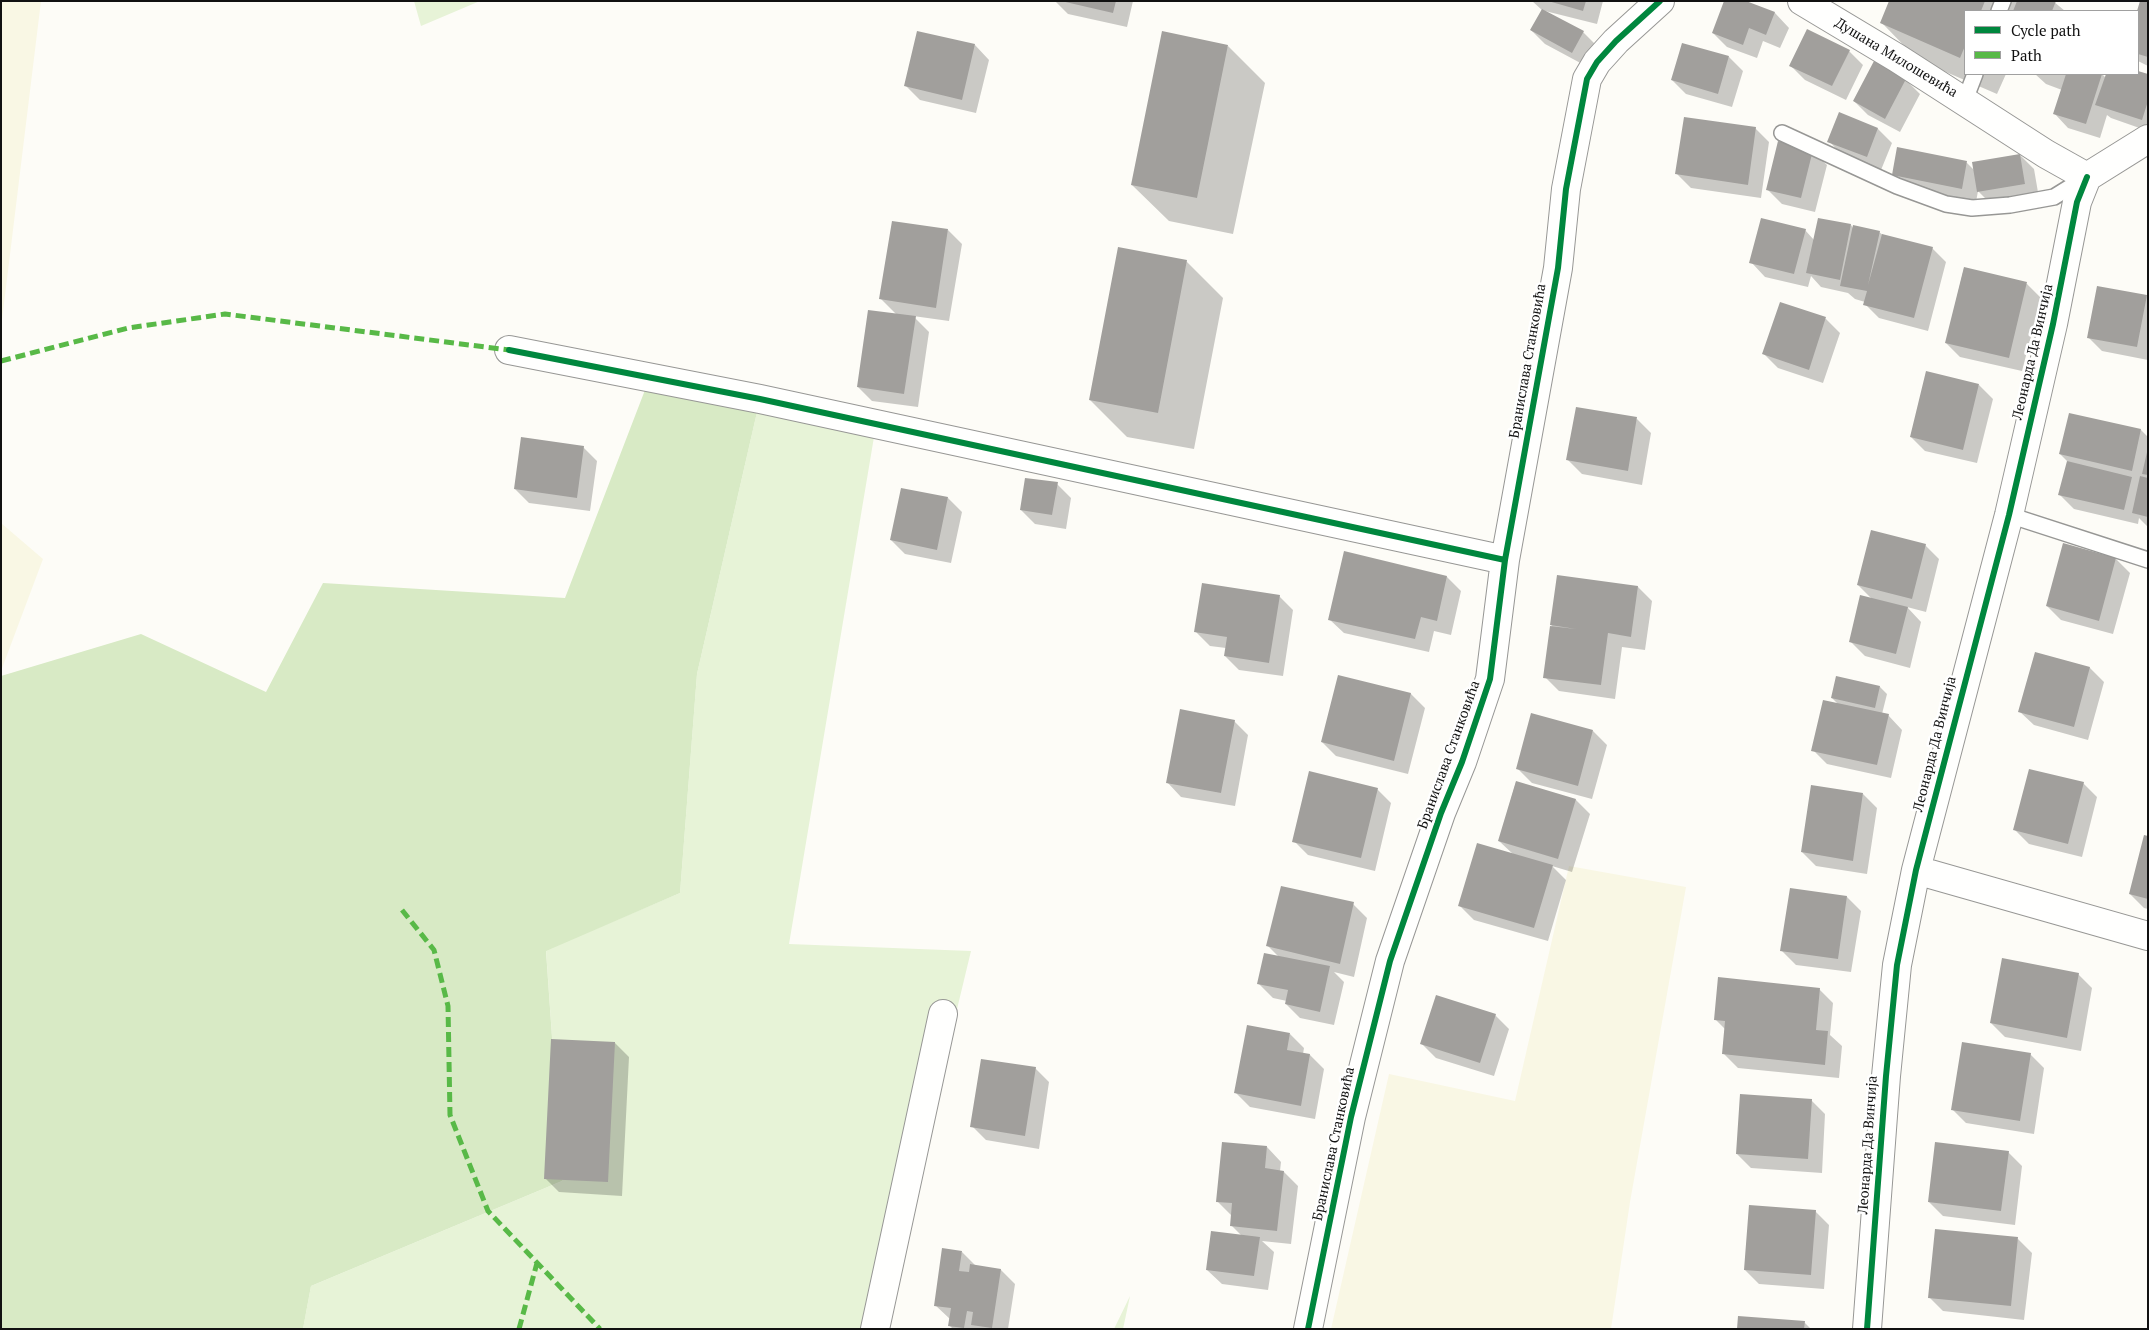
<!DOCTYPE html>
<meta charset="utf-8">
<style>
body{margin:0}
#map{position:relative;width:2149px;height:1330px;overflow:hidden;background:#fdfcf7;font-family:"PT Serif",serif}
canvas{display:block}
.frame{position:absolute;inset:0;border:2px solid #111;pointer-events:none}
.legend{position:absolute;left:1964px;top:10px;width:175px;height:65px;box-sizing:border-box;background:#fff;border:1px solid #a0a0a0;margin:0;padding:6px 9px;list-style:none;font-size:15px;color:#111}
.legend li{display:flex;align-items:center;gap:10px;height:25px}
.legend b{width:25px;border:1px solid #a0a0a0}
</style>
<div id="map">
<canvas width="2149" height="1330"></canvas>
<div class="frame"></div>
<ul class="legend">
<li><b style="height:6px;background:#00873e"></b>Cycle path</li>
<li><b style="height:6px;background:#58b947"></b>Path</li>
</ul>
</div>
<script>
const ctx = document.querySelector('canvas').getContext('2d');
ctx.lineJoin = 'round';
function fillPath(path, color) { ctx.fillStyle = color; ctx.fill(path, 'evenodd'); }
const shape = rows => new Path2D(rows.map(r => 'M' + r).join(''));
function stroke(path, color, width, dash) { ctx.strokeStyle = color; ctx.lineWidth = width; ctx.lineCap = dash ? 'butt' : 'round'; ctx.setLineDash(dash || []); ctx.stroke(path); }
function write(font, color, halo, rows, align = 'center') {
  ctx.font = font + ' "PT Serif",serif'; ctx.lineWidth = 5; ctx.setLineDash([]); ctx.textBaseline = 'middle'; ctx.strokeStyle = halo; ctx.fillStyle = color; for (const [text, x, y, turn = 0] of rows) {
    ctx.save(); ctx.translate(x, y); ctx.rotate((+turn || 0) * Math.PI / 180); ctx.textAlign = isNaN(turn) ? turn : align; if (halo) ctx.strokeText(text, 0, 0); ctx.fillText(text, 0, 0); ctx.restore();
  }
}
fillPath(shape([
 [1,1,41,1,1,328],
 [1,523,43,559,1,671],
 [1569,866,1686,887,1630,1202,1611,1329,1331,1329,1389,1074,1515,1101]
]), '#f9f7e4');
fillPath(shape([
 [414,1,480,1,421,26],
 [760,399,876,425,789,944,971,951,880,1329,303,1329,311,1286,562,1181,546,950,680,893,697,674],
 [1130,1296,1123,1329,1114,1329]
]), '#e7f3d7');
fillPath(shape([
 [650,377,760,399,697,674,680,893,546,951,562,1181,311,1286,303,1329,1,1329,1,676,141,634,266,692,323,583,565,598]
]), '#d8eac5');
fillPath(shape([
 [1055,1,1133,1,1127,27,1068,14],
 [1532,1,1603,1,1597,24,1545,11,1583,32,1597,46,1586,66,1545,44,1531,30,1542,10],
 [1742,1,1775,13,1789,28,1780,48,1763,41,1757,58,1727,47,1713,33],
 [1891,1,2053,1,2065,11,1965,11,1965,74,2006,74,1997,94,1918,60,1882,23],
 [2148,1,2148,66,2138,61,2138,12],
 [975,45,989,60,976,113,920,100,906,86],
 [1228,46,1265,83,1233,234,1169,221,1132,185],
 [1849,51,1863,65,1846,100,1805,80,1791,66],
 [1729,57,1743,71,1732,107,1686,94,1672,80],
 [2138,72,2148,76,2148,131,2111,118,2107,115,2100,138,2068,128,2054,113,2062,90,2046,84,2035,74,2102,74,2106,78,2107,74],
 [1906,80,1920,94,1900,132,1868,115,1854,101],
 [1840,114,1878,129,1892,143,1881,170,1843,156,1829,141],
 [1755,128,1769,142,1761,198,1691,188,1677,174],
 [1898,149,1967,163,1975,171,2020,155,2034,169,2039,198,1992,205,1978,191,1976,202,1907,189,1893,175],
 [1812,151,1827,165,1815,212,1782,204,1768,190],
 [1851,225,1853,228,1879,232,1883,235,1932,248,1946,262,1928,331,1879,318,1865,304,1865,302,1855,299,1848,293,1821,287,1811,276,1808,287,1765,277,1751,262,1805,230,1814,240],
 [948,230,962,244,949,321,913,316,929,332,918,407,872,401,858,387,897,315,881,299],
 [1186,261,1223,298,1194,449,1127,437,1090,400],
 [1964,268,2027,284,2041,298,2022,371,1960,357,1946,343],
 [2147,296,2148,360,2102,351,2088,337],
 [1781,304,1826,319,1840,333,1823,383,1778,368,1764,354],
 [1979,385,1993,399,1977,463,1925,451,1911,437],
 [1637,419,1651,433,1642,485,1582,474,1568,460],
 [2141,430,2148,437,2148,527,2139,518,2138,524,2074,509,2060,495,2068,462,2060,454],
 [583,447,597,461,590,511,529,503,515,489],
 [1057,484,1071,498,1066,529,1035,524,1021,510],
 [948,498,962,512,951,563,905,554,891,540],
 [1925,545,1939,559,1926,612,1907,607,1921,622,1910,668,1865,656,1851,642,1873,600,1858,585],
 [1345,552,1447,577,1461,591,1451,635,1434,631,1429,652,1344,633,1329,619],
 [2116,559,2130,573,2113,634,2061,620,2047,606],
 [1558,576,1638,587,1652,601,1645,650,1622,647,1615,699,1559,691,1545,677],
 [1279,596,1293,610,1283,676,1239,670,1225,656,1226,648,1210,646,1196,632],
 [2035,654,2090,668,2104,682,2088,740,2034,725,2019,711],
 [1339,676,1411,694,1425,708,1408,774,1336,756,1322,742],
 [1880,687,1887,694,1882,714,1888,715,1902,730,1891,778,1827,764,1813,750,1839,705,1832,698],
 [1234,721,1248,735,1235,806,1181,797,1167,782],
 [1593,731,1607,745,1592,799,1532,783,1518,769],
 [1516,782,1576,800,1590,814,1572,872,1552,866,1566,880,1548,941,1474,920,1460,906,1514,855,1499,841],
 [2083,783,2097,797,2082,857,2029,844,2015,830],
 [1377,789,1391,803,1375,871,1308,855,1294,841],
 [1863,794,1877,808,1867,874,1816,866,1802,852],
 [2148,837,2148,909,2144,908,2130,894],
 [1791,889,1847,897,1861,911,1851,972,1796,965,1782,951],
 [1353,904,1367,918,1354,977,1334,972,1344,982,1334,1025,1300,1018,1286,1004,1287,1001,1273,998,1259,984,1279,957,1268,946],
 [2078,974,2092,988,2081,1051,2005,1037,1991,1023],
 [1819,989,1833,1003,1830,1035,1842,1046,1839,1078,1738,1068,1724,1054,1726,1030,1715,1019],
 [1495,1015,1509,1029,1494,1076,1436,1058,1422,1044],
 [1290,1034,1304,1048,1303,1054,1310,1055,1324,1069,1315,1119,1250,1107,1236,1093],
 [615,1043,629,1057,622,1196,559,1192,545,1178],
 [2030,1054,2044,1068,2034,1134,1966,1123,1952,1109],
 [1035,1068,1049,1082,1039,1149,986,1140,972,1126],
 [1811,1100,1825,1114,1822,1173,1751,1168,1737,1154],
 [1267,1147,1281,1162,1280,1171,1284,1172,1298,1186,1291,1244,1262,1241,1274,1252,1268,1290,1222,1284,1207,1270,1242,1236,1231,1225,1231,1215,1217,1201],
 [2008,1152,2022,1166,2015,1225,1943,1216,1929,1202],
 [1815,1211,1829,1225,1824,1289,1759,1284,1745,1270],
 [2018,1239,2032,1253,2024,1320,1943,1311,1929,1297],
 [962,1252,976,1266,1001,1270,1015,1284,1008,1329,953,1329,949,1325,950,1319,935,1305],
 [1804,1322,1811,1329,1739,1329]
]), '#0003');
fillPath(shape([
 [1061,1,1116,1,1113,13],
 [1548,1,1586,1,1583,11],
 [1724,1,1746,1,1775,12,1766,35,1749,28,1743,45,1712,33],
 [1889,1,1985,1,1981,11,1965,11,1965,46,1960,58,1880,23],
 [2017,1,2056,1,2052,11,2013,11],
 [2140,1,2148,1,2148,57,2138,54,2137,11],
 [1542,9,1584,31,1572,53,1530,30],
 [1807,29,1850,50,1832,86,1789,66],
 [917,31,975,44,962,100,904,86],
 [1162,31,1228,45,1197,198,1131,185],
 [1682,43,1729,56,1718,94,1671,80],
 [1874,61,1906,79,1885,119,1853,101],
 [2138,71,2148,74,2148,101,2142,120,2095,105,2106,74,2138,74],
 [2066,74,2102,74,2086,124,2053,114],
 [1839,112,1878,128,1867,157,1827,142],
 [1684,117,1756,127,1748,185,1675,174],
 [1778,141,1813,150,1801,198,1766,190],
 [1897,147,1967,161,1962,189,1892,175],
 [2020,154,2025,184,1977,192,1972,162],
 [1761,218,1806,229,1794,274,1749,263],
 [1818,218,1851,224,1840,280,1806,273],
 [892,221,948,229,936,308,879,299],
 [1853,225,1880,231,1868,285,1882,234,1933,247,1914,318,1863,305,1867,291,1840,286],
 [1118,247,1187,260,1158,413,1089,400],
 [1964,267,2027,282,2009,358,1945,343],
 [2097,286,2147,295,2137,347,2087,338],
 [1780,302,1826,317,1809,370,1762,354],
 [868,310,916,316,904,394,857,387],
 [1926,371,1979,384,1963,450,1910,437],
 [1576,407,1637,417,1628,471,1566,460],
 [2069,413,2141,429,2132,471,2059,454],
 [521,437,584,446,577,498,514,489],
 [2147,452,2148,452,2148,475,2142,474],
 [2067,461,2132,477,2124,510,2058,495],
 [2140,476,2148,478,2148,517,2132,513],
 [1025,478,1058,482,1052,515,1020,510],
 [901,488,948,497,937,550,890,540],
 [1871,530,1926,544,1912,599,1857,585],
 [2063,543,2116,558,2099,621,2046,606],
 [1344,551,1447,576,1437,621,1421,617,1415,639,1328,620],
 [1557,575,1638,586,1631,637,1608,633,1601,685,1543,678,1550,626,1576,629,1550,625],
 [1202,583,1280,595,1269,663,1224,656,1227,637,1194,632],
 [1860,595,1908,607,1896,654,1849,642],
 [2035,652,2090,667,2074,727,2018,712],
 [1338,675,1411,693,1394,761,1321,742],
 [1836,676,1880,686,1875,708,1831,698],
 [1823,700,1889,714,1877,765,1811,751],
 [1180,709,1235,720,1221,793,1166,783],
 [1531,713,1593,730,1578,786,1516,769],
 [2029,769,2084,782,2068,844,2013,830],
 [1309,771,1378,788,1361,858,1292,842],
 [1516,781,1576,799,1558,859,1498,841],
 [1811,785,1863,793,1853,861,1801,852],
 [2144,835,2148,836,2148,899,2129,894],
 [1477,843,1553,865,1534,928,1458,906],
 [1281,886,1354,902,1340,964,1266,946],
 [1790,888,1847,896,1838,959,1780,951],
 [1264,953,1330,966,1320,1012,1285,1004,1288,990,1257,984],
 [2002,958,2079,973,2067,1038,1990,1023],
 [1718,977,1820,988,1816,1030,1828,1031,1825,1065,1722,1054,1725,1021,1714,1020],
 [1436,995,1496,1014,1480,1063,1420,1044],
 [1247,1025,1290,1033,1287,1050,1310,1054,1301,1106,1234,1093],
 [551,1039,615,1042,608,1182,544,1179],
 [1962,1042,2031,1053,2020,1121,1951,1110],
 [981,1059,1036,1067,1025,1136,970,1127],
 [1740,1094,1812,1099,1808,1159,1736,1154],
 [1222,1142,1267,1146,1265,1168,1284,1171,1277,1231,1230,1226,1232,1203,1216,1202],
 [1935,1142,2009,1151,2001,1211,1928,1202],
 [1749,1205,1816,1210,1811,1275,1744,1270],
 [1935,1229,2018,1237,2011,1306,1928,1298],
 [1211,1231,1260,1237,1254,1276,1206,1270],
 [942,1248,962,1251,959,1271,969,1272,970,1264,1001,1269,992,1328,971,1325,973,1312,967,1311,964,1328,948,1326,951,1308,934,1306],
 [1738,1316,1805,1321,1804,1329,1737,1329]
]), '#a19f9c');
const lane = shape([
 [1999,11,2003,1],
 [1965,100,1975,74],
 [1782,133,1897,186,1946,204,1972,208,2010,205,2054,197,2083,179],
 [2009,515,2148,560]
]);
const street = shape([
 [1802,1,1897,58,2046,154,2087,177],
 [2087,177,2148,139],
 [509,350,760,399,1505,560],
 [1916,870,2148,936],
 [875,1329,943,1014],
 [1308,1329,1351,1117,1390,961,1441,813,1462,762,1490,679,1505,560,1558,268,1566,189,1587,79,1597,62,1616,41,1660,1],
 [1867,1329,1886,1076,1897,965,1916,870,2009,515,2053,324,2077,202,2087,177]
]);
stroke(lane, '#979795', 18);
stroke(street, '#979795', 30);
stroke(lane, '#fffffe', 15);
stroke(street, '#fffffe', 28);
stroke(shape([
 [1,361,128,328,225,314,509,350],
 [402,910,434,950,448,1006,450,1115,488,1211,600,1329],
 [519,1329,537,1263]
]), '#58b947', 5, [10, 5]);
stroke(shape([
 [509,350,760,399,1505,560],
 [1308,1329,1351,1117,1390,961,1441,813,1462,762,1490,679,1505,560,1558,268,1566,189,1587,79,1597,62,1616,41,1660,1],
 [1867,1329,1886,1076,1897,965,1916,870,2009,515,2053,324,2077,202,2087,177]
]), '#00873e', 6);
write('14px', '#111', '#fff', [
 ["Душана Милошевића",1896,58,31],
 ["Леонарда Да Винчија",2033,352,-77],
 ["Бранислава Станковића",1528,361,-80],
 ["Леонарда Да Винчија",1935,744,-76],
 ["Бранислава Станковића",1449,755,-70],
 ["Бранислава Станковића",1334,1144,-78],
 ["Леонарда Да Винчија",1868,1145,-86]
]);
</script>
